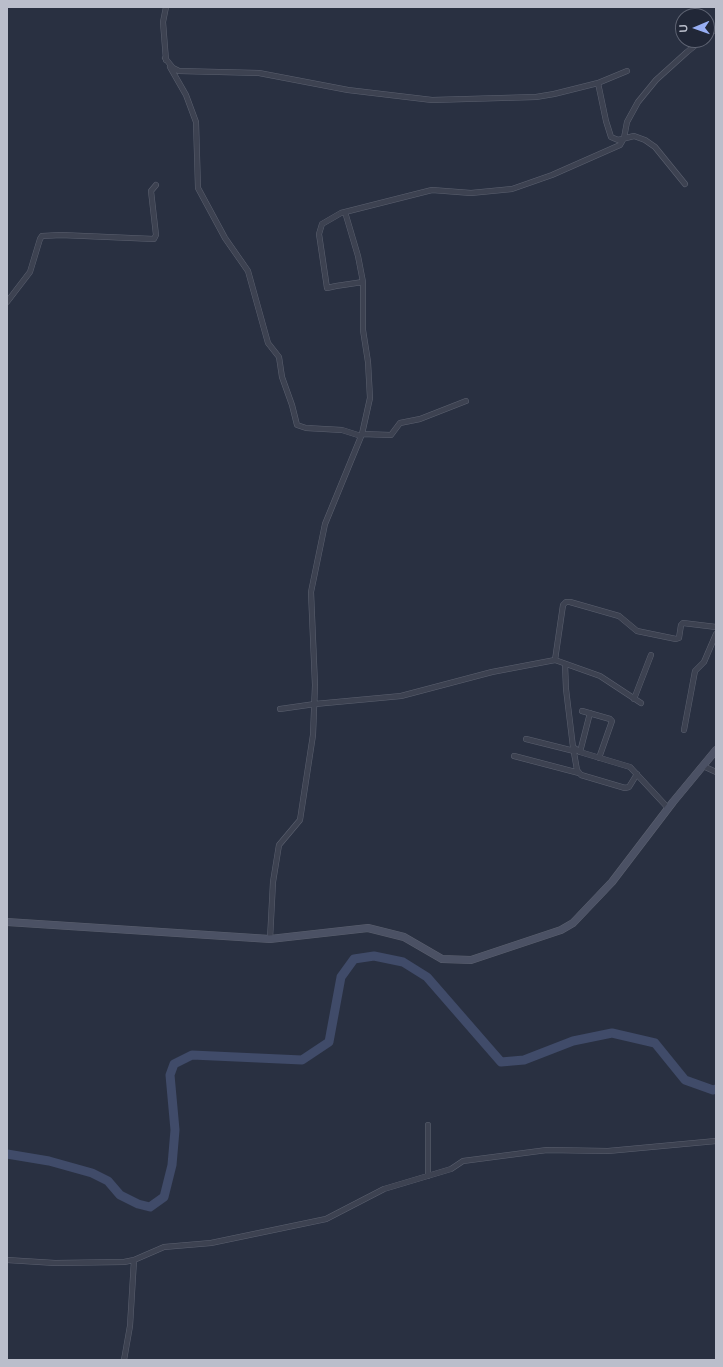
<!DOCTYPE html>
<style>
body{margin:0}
#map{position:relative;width:723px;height:1367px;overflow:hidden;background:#293041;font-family:"Varela Round",sans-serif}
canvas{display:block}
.frame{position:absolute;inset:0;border:8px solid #babecb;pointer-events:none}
.north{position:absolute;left:675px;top:8px;width:40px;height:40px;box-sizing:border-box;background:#212737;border:1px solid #5e6372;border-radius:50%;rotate:268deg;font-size:11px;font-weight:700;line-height:16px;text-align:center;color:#babecb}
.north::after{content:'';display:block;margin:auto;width:14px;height:18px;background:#97aef3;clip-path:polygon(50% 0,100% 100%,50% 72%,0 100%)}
</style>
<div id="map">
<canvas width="723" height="1367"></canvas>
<div class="frame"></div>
<div class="north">U</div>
</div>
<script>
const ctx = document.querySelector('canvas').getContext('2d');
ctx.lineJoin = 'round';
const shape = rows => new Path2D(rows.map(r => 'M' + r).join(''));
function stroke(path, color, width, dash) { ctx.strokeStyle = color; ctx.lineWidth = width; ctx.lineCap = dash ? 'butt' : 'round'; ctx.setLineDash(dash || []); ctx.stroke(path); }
stroke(shape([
 [7,1154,49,1161,92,1173,108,1181,120,1195,138,1204,150,1207,164,1197,172,1165,175,1130,170,1075,174,1064,192,1055,302,1060,329,1042,341,977,354,959,374,956,403,962,427,977,501,1062,524,1060,573,1041,612,1033,655,1043,685,1080,713,1090,716,1089]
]), '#404b69', 9);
const street = shape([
 [166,7,163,22,166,60],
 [707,36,716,29],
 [165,58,173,68,179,71,259,73,348,90,432,100,536,97,554,94,598,83,606,121,611,137,618,140,634,136,645,140,655,147,685,184],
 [170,67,186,95,196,122,198,188,225,238,248,271,268,343,279,357,282,377,292,405,297,425,306,428,342,430,361,436],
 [598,83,627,71],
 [345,212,358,256,363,282],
 [7,302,30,272,40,239,42,236,61,235,154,239,156,235,151,191,156,185],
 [362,434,391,435,400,423,420,419,466,401],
 [555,660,563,605,566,602,570,602,619,616,637,631,676,639,679,638,681,625,683,623,716,627],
 [565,664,566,689,573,747,580,752,630,767,668,808],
 [634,699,651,655],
 [280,709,315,704,401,696,492,672,555,660,600,676,641,703],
 [582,711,610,719,612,721,599,758],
 [684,730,695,671,704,662,716,634],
 [526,739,574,751],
 [573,747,577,770,581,775,625,788,629,787,637,774],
 [580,752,590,713],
 [514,756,579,773],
 [703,766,716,772],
 [270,939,273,882,279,845,300,820,313,735,315,685,311,592,325,524,362,434,370,398,368,362,363,330,363,282,336,286,327,288,319,234,322,224,341,213,432,190,471,193,512,189,552,175,620,145,624,138,627,122,638,102,656,80,687,52,702,40],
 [428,1125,428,1176],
 [7,1260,55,1263,124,1262,134,1260,164,1247,211,1243,326,1219,384,1189,451,1169,463,1161,547,1150,608,1151,716,1141],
 [124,1360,130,1326,134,1260]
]);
const secondary = shape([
 [7,922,270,939,368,928,404,937,442,959,471,960,561,930,573,923,612,882,673,802,716,750]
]);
stroke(street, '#5b606f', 6);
stroke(secondary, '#5b606f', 8);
stroke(street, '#3d4251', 5);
stroke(secondary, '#4b5164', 7);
</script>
